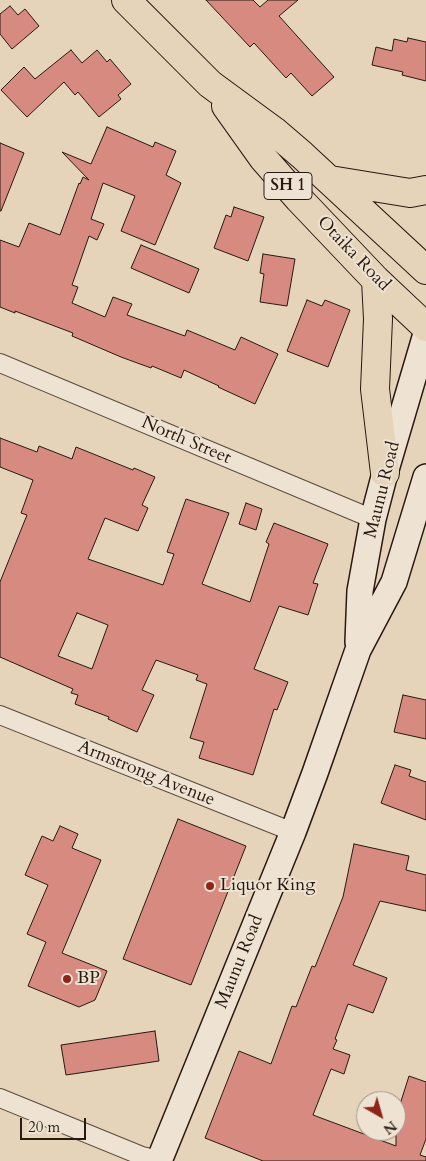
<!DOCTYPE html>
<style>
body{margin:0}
#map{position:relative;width:426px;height:1161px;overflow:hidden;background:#e5d4ba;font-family:Cardo,serif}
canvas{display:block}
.north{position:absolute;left:356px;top:1091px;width:50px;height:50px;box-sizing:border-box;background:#eee3d2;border:1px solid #9f9285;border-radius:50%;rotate:142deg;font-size:14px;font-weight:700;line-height:20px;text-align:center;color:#281911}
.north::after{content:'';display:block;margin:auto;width:18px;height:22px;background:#8f2418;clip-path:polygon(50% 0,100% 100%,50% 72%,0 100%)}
.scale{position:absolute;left:20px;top:1118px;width:66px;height:22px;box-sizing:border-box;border:2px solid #281911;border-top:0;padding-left:6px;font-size:15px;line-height:18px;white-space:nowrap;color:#281911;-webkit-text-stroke:4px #eee3d2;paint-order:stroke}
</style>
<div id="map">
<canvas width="426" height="1161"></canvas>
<div class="north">N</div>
<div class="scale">20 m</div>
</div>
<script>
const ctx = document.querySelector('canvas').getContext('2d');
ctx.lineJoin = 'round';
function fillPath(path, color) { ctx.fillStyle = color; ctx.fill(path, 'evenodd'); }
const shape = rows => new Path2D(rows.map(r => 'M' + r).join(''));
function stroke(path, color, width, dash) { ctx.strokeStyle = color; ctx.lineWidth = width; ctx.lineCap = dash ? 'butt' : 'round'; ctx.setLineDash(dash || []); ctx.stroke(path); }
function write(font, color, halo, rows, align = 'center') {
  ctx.font = font + ' Cardo,serif'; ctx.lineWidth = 4; ctx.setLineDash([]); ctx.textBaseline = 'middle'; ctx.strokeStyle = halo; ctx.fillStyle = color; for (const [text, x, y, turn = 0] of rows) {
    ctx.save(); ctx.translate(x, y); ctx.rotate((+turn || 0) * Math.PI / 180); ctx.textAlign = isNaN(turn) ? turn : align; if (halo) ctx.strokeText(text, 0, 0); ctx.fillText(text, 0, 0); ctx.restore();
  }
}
const building = shape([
 [206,0,253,0,260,7,268,0,298,0,279,16,334,77,312,96,291,73,286,78,254,43,250,47,206,0],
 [10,6,18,15,25,9,39,26,12,49,0,34,0,14,10,6],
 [408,38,426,42,426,81,402,75,403,72,372,65,376,47,392,51,394,39,407,42,408,38],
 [71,50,82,63,97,50,107,62,110,59,131,84,118,95,121,99,99,117,78,92,75,95,64,82,27,117,1,90,24,67,35,79,71,50],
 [107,127,153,147,155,142,176,151,166,175,181,183,155,245,121,231,135,196,103,183,91,219,104,224,97,240,89,236,72,285,78,287,72,303,105,317,113,297,132,304,127,315,185,336,187,330,235,350,241,337,278,354,255,404,218,387,219,386,184,370,181,378,152,366,151,368,121,357,72,336,73,333,15,311,15,313,0,307,0,240,19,247,29,223,60,235,79,183,80,184,83,177,89,180,62,152,91,164,107,127],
 [0,143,24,153,1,211,0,211,0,143],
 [234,207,264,217,248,261,214,248,226,215,231,217,234,207],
 [141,245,199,269,189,293,131,268,141,245],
 [263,254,295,259,287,306,260,302,264,274,260,273,263,254],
 [307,300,322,306,325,300,350,310,328,367,287,351,307,300],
 [0,438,37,452,39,446,72,459,76,447,133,470,134,468,155,477,142,505,148,508,138,531,105,518,88,559,163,585,174,554,167,552,186,499,229,513,202,584,250,602,269,544,266,542,274,523,328,544,313,583,318,584,308,615,279,606,254,669,288,682,277,710,274,709,253,775,199,758,204,742,190,738,207,684,196,680,198,675,156,660,142,690,154,695,137,732,108,719,109,717,75,704,78,695,71,693,73,689,0,657,0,582,27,515,21,513,33,480,0,467,0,438],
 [77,613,108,625,92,669,58,656,77,613],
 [246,503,262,509,256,530,239,524,246,503],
 [403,695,426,700,426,739,394,732,403,695],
 [395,765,411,770,409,776,426,782,426,820,381,803,395,765],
 [178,819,246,846,191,985,123,959,178,819],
 [60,826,78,834,72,848,101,860,62,953,107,971,95,1000,79,1007,28,986,46,942,27,934,48,885,25,875,42,836,53,841,60,826],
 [354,844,409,856,406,870,426,875,426,911,380,901,353,965,387,978,373,1013,348,1004,335,1039,337,1040,333,1049,350,1055,344,1074,331,1069,313,1115,396,1146,396,1117,409,1076,426,1082,426,1139,420,1155,426,1157,426,1161,263,1161,205,1138,239,1051,271,1064,292,1006,296,1007,312,966,315,967,343,897,354,844],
 [155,1031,159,1061,66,1075,61,1045,155,1031]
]);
fillPath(building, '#d78a7f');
stroke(building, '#281911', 1);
const minor = shape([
 [0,363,373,519],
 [0,715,293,832],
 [0,1098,142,1156,163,1161]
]);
const secondary = shape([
 [358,642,360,591,373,519,385,473,426,334],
 [159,1161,293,832,315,773,358,650,394,582,426,477]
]);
const trunk = shape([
 [126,0,210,84,274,131,302,155,426,270],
 [226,106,263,158,299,199,376,280,426,327],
 [330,180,410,193,426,190],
 [376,280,378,319,375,389,385,473]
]);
stroke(minor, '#57483b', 20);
stroke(secondary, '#281911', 28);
stroke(trunk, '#281911', 30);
stroke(minor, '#eee3d2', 18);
stroke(secondary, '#eee3d2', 25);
stroke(trunk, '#e5d4ba', 28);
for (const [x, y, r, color] of [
 [210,886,5,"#8f2418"],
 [67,979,5,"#8f2418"]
]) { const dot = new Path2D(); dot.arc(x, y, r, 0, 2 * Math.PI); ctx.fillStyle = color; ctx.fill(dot); stroke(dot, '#eee3d2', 2); }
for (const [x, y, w] of [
 [288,186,48]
]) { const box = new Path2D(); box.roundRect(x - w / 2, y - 13.5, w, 27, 4); ctx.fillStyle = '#eee3d2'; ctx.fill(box); stroke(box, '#281911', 1); }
write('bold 16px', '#281911', null, [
 ["SH 1",288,186]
]);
write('18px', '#281911', '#eee3d2', [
 ["Otaika Road",353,254,46],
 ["North Street",186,441,23],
 ["Maunu Road",383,490,-76],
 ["Armstrong Avenue",146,774,22],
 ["Maunu Road",240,962,-68]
]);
write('18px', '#281911', '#eee3d2', [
 ["Liquor King",220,886],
 ["BP",77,979]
], 'left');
</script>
